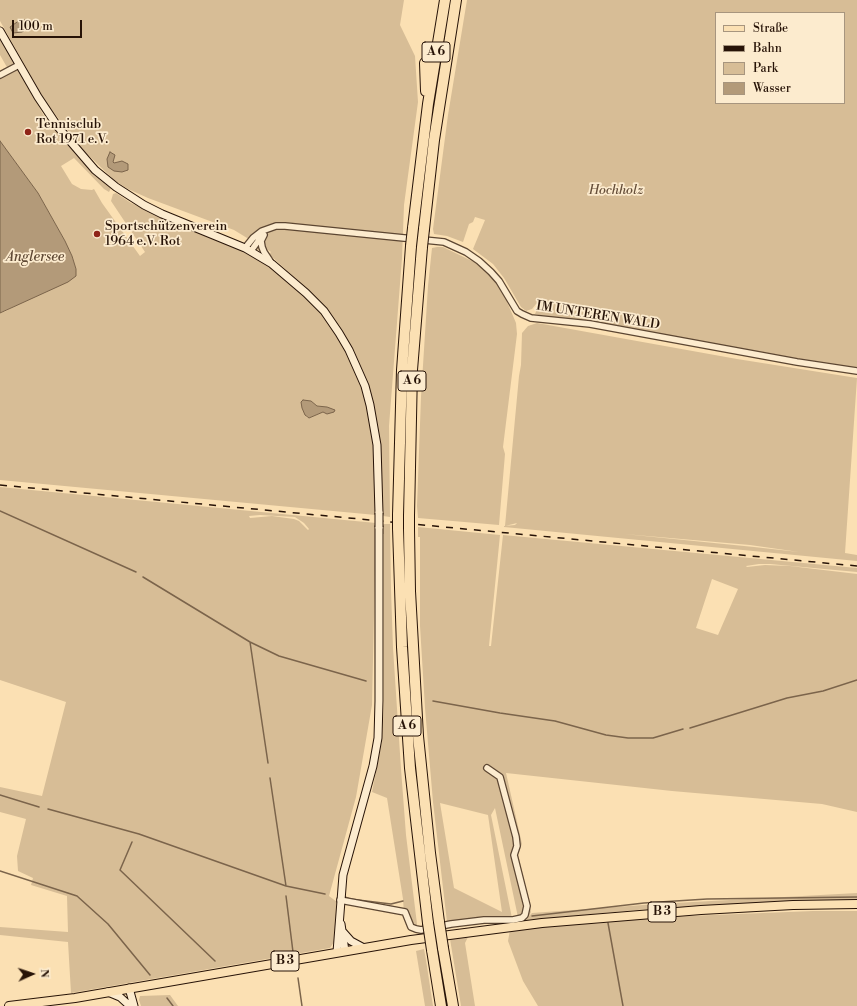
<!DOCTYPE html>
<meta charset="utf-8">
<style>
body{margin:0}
#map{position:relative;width:857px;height:1006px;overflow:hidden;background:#fbe0b3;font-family:"Libre Bodoni",serif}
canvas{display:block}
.legend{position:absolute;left:715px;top:12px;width:130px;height:92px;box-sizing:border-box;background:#fcebce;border:1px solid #a7957e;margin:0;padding:5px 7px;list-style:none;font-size:12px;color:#271307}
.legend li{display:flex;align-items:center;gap:8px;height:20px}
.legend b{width:20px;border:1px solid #a7957e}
.north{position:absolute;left:12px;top:954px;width:40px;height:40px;-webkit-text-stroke:3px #fcebce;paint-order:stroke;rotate:87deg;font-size:11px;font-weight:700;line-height:16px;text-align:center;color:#271307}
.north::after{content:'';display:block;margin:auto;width:14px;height:18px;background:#271307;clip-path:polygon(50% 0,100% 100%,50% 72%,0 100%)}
.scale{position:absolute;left:12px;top:20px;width:70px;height:18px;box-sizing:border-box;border:2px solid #271307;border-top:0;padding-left:5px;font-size:12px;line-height:14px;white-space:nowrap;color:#271307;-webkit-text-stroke:3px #fcebce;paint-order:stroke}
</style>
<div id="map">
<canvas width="857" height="1006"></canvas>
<ul class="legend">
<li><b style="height:5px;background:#fbe0b3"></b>Straße</li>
<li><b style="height:5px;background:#271307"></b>Bahn</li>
<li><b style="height:11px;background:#d7bd96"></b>Park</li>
<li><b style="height:11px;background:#b39a79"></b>Wasser</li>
</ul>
<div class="north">N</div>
<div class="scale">100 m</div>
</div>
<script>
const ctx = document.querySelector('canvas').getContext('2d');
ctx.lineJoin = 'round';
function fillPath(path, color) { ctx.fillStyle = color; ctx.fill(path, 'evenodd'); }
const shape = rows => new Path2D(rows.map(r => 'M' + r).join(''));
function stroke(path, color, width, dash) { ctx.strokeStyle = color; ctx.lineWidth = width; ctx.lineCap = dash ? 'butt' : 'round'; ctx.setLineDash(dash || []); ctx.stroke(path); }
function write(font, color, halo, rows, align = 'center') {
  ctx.font = font + ' "Libre Bodoni",serif'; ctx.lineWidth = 3.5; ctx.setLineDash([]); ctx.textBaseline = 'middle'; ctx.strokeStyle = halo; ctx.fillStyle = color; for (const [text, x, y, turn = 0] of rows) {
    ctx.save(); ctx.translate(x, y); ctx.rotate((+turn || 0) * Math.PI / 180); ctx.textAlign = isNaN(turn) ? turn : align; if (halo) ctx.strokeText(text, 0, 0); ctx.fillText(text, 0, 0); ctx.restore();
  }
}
fillPath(shape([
 [0,0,404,0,400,25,415,56,418,102,404,205,402,258,389,426,390,517,383,516,380,445,377,424,373,404,326,309,310,292,269,254,271,252,260,245,259,251,256,249,254,242,250,245,252,241,234,230,148,198,128,189,114,180,81,148,45,101,0,21],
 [467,0,857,0,857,369,661,334,545,316,535,314,539,305,536,304,532,309,526,311,521,307,504,278,493,264,473,249,485,220,475,217,473,222,469,224,463,242,447,236,434,234,433,229,448,115],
 [716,13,844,13,844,103,716,103],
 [0,37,14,62,12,67,8,69,0,55],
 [17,68,48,123,78,155,110,185,111,188,109,192,104,189,74,158,61,166,72,184,81,189,92,190,94,189,102,203,140,256,145,252,111,201,113,194,116,193,131,203,171,222,234,248,235,246,269,265,289,279,322,313,347,351,363,387,368,406,374,445,376,515,0,480,0,313,6,311,76,269,72,256,65,241,38,193,0,141,0,77],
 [307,400,311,401,317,406,327,407,330,409,309,418,306,417],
 [437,247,443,247,474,262,494,279,505,297,516,323,517,334,503,447,505,454,499,525,418,518,417,506,421,397,428,286,432,248],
 [537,323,737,359,857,378,845,553,857,555,857,561,504,527,504,526,515,525,517,523,505,526,519,376,521,365,522,333,528,326],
 [624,534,750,545,799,552,754,547],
 [0,487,376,523,372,705,356,797,329,896,337,902,334,942,330,948,71,993,68,942,0,935,0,927,68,932,67,896,31,885,33,878,18,871,17,856,26,819,0,812,0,787,42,796,66,702,0,680],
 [260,515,295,517,304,523,309,529,308,530,299,521,294,519,272,516,250,518,249,516],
 [383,524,390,524,391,590,393,648,401,769,406,835,418,932,409,930,404,914,403,899,387,798,372,792,382,741,384,702,384,534,383,534],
 [418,527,500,535,489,646,491,646,503,535,857,568,857,572,770,564,759,564,746,566,747,567,765,565,790,566,857,574,857,812,822,804,672,791,506,773,522,844,518,854,531,912,529,916,532,913,657,904,857,893,857,900,795,901,648,909,527,920,519,922,495,808,491,815,512,918,502,919,498,916,447,922,433,802,425,708,420,626,420,537,418,537],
 [712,579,738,589,718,635,696,628],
 [440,803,488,815,502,912,454,888],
 [813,911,857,911,857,1006,538,1006,523,981,508,941,510,930,542,926,605,923,638,918],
 [468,937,465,943,475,1006,461,1006,450,939],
 [424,949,426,960,433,1006,425,1006,416,951],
 [170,995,178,1006,141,1006,139,1000,140,996]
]), '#d7bd96');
const water = shape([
 [20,20,26,20,30,25,29,28,22,32,13,33,10,27,20,20],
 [0,141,38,193,65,241,72,256,76,269,76,276,68,282,0,313,0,141],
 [110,152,115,155,113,162,114,163,122,161,128,164,128,170,122,172,114,171,108,167,107,159,110,152],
 [303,400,311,401,317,406,327,407,335,410,334,412,327,414,323,412,309,418,305,415,302,408,301,402,303,400]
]);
fillPath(water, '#b39a79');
stroke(water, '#7b644b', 1);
stroke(shape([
 [0,511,136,572],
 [143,577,250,642,279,656,366,681],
 [250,642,268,763],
 [433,701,500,713,555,721,606,735,628,738,653,738,683,729],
 [690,728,787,698,823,691,857,680],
 [270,778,286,886],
 [0,795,39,807],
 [48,809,139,834,286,886,325,894],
 [132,842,120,870,215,961],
 [0,871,77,896,108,924,150,975],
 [286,896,293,952],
 [345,897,350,899,391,904,403,901],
 [532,916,644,903,707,899,857,897],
 [608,923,623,1006],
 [298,978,302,1006],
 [167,998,173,1006]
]), '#7b644b', 1.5);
const street = shape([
 [0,75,19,65],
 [264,235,261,241,262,247,264,252,272,264],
 [245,248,253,238,262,231,276,226,285,226,444,242,466,252,479,261,491,272,499,281,517,311,522,314,531,318,590,324,797,362,857,371],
 [251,251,261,237],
 [340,900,405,912,411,927,416,929,421,930,451,924,484,920,513,920,522,918,525,915,527,906,514,855,517,846,516,837,500,777,487,768]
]);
const secondary = shape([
 [0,31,38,97,58,127,95,170,116,187,144,205,162,214,245,248,272,264,306,293,324,311,339,333,349,350,365,386,370,405,377,445,379,513],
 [341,924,345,951],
 [343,932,351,941,364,948],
 [337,952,343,875,373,766,378,738,379,701,379,527],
 [129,988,134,1006],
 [108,992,120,997,130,1006]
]);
const primary = shape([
 [9,1006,75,998,411,940,542,923,701,910,793,905,857,904]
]);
const highway = shape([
 [425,63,426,91],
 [413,228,428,104,445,0],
 [424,229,434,140,456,0],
 [398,515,402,370,411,246],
 [409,516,412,370,422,247],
 [398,528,402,647,410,768,428,923],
 [409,529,410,591,418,736,430,853,439,922],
 [443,948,453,1006],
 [432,950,441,1006]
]);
stroke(street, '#5c4632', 8);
stroke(secondary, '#271307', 9);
stroke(primary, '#271307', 10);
stroke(highway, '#271307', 12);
stroke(street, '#fcebce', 5.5);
stroke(secondary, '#fcebce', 7);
stroke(primary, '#fbe0b3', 8);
stroke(highway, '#fbe0b3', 10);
stroke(shape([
 [0,485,857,566]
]), '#271307', 1.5, [7, 7]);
const secondaryBridge = shape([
 [379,513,379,527]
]);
const highwayBridge = shape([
 [411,246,413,228],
 [422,247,424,229],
 [398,515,398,528],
 [409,516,409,529],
 [439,922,443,948],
 [428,923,432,950]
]);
stroke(secondaryBridge, '#271307', 9, []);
stroke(highwayBridge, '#271307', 12, []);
stroke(secondaryBridge, '#fcebce', 7);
stroke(highwayBridge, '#fbe0b3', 10);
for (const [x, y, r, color] of [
 [28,132,4,"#8f2418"],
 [97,234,4,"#8f2418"]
]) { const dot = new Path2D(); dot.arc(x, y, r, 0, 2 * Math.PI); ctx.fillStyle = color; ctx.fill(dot); stroke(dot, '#fcebce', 1.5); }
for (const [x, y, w] of [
 [436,52,28],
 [412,381,28],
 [407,726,28],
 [662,912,28],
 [285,961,28]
]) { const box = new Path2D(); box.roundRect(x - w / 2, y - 10, w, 20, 3); ctx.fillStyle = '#fcebce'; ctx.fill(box); stroke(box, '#271307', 1); }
write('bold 12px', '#271307', null, [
 ["A 6",436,52],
 ["A 6",412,381],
 ["A 6",407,726],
 ["B 3",662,912],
 ["B 3",285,961]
]);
write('13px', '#271307', '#fcebce', [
 ["Tennisclub",36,125],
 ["Rot 1971 e.V.",36,140],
 ["Sportschützenverein",105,227],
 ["1964 e.V. Rot",105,242]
], 'left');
write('italic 13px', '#654e39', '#fcebce', [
 ["Hochholz",616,191]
]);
write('13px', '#271307', '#fcebce', [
 ["IM UNTEREN WALD",598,316,9]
]);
write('italic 14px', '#5f4935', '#fcebce', [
 ["Anglersee",35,258]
]);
</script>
